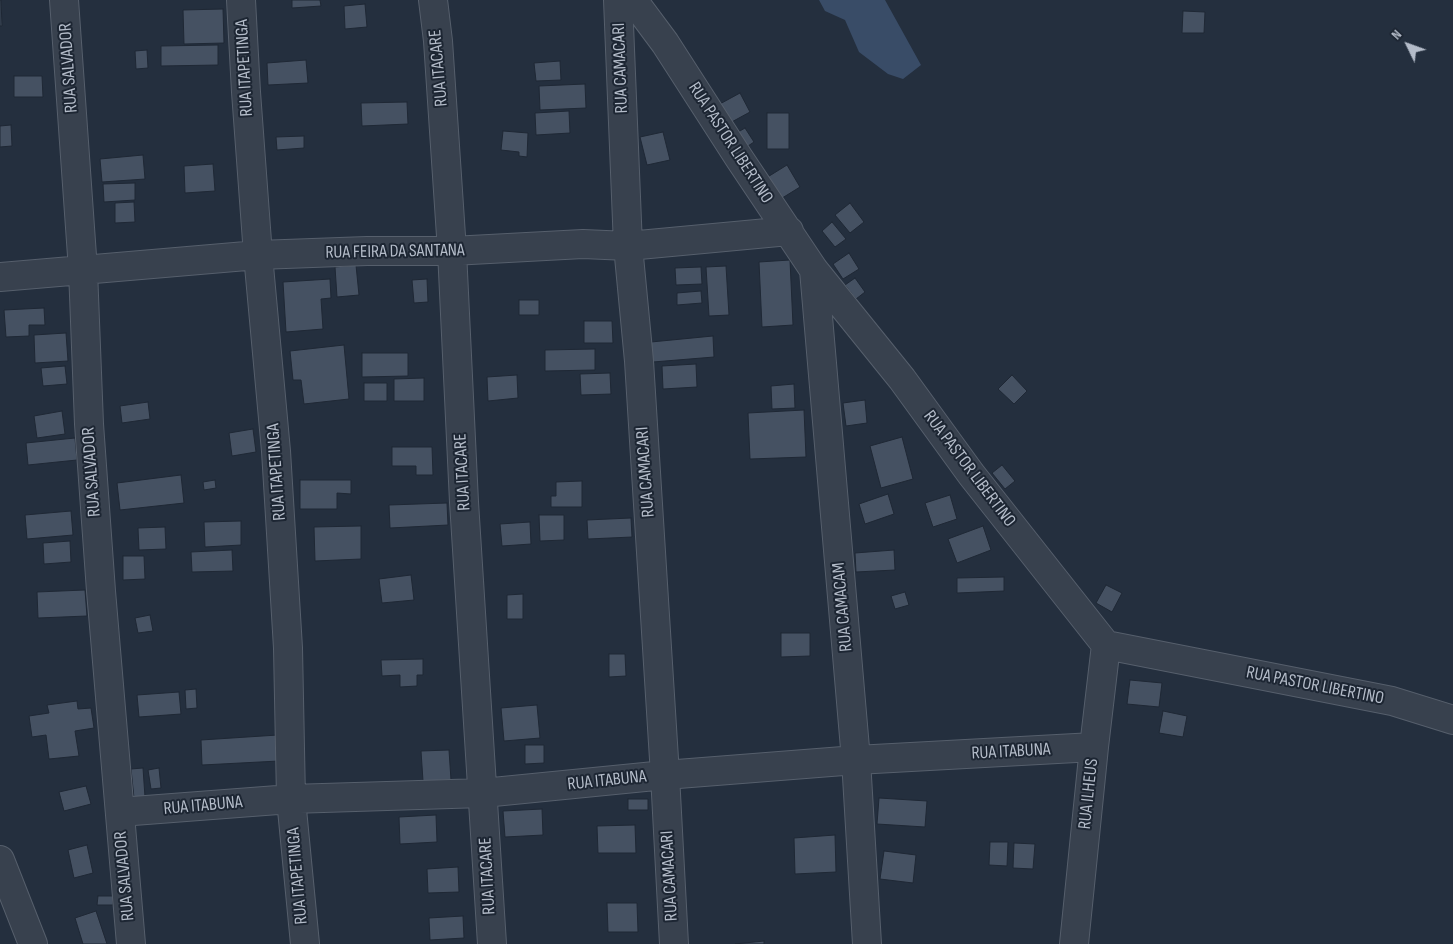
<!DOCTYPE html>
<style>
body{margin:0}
#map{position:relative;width:1453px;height:944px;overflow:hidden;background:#242f3e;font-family:"Sofia Sans Condensed",sans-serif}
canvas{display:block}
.north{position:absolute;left:1383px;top:20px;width:50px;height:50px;-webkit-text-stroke:4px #1d2633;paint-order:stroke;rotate:312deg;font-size:14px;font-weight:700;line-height:20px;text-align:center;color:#b4bcc9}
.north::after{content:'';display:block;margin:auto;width:18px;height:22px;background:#b4bcc9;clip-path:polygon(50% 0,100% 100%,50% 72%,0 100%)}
</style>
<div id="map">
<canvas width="1453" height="944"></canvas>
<div class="north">N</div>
</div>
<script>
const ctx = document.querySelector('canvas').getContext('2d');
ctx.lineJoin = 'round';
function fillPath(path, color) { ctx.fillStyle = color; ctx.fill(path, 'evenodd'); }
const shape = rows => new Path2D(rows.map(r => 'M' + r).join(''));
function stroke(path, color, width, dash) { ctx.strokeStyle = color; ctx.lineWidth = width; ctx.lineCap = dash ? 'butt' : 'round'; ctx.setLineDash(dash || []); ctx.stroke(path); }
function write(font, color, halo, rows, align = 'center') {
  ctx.font = font + ' "Sofia Sans Condensed",sans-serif'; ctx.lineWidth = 4; ctx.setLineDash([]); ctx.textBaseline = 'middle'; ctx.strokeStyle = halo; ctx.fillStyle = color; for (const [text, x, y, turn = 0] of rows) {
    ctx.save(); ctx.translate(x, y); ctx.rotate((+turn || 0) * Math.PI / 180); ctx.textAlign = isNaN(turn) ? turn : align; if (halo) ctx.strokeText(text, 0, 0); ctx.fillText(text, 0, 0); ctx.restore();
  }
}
fillPath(shape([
 [819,0,885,0,921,65,903,79,888,74,859,52,845,20,825,11]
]), '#394c67');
const building = shape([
 [0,0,1,0,2,26,0,26,0,0],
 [292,0,320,0,321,6,292,8,292,0],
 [365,4,367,27,345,29,344,6,365,4],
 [223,9,224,43,184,44,183,10,223,9],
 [1183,11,1205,12,1204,33,1182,33,1183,11],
 [218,45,218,65,161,66,161,46,218,45],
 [147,50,148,68,136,69,135,51,147,50],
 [306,60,308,83,268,85,267,63,306,60],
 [560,61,561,80,536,81,534,63,560,61],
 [14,76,42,76,43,97,14,97,14,76],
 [585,84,586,108,540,110,539,86,585,84],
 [740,93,750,112,728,124,718,105,740,93],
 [407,102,408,124,362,126,361,103,407,102],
 [569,111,570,133,536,135,535,113,569,111],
 [767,113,789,113,789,149,767,149,767,113],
 [11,125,12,146,0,147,0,126,11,125],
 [745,128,754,142,742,150,733,135,745,128],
 [503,131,528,133,527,157,519,156,519,152,501,150,503,131],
 [663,132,670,160,647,165,640,137,663,132],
 [304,136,304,148,277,150,276,137,304,136],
 [143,155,145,179,102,182,100,159,143,155],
 [213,164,215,191,185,193,184,166,213,164],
 [787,165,800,187,779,200,766,178,787,165],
 [135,183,135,200,104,202,103,184,135,183],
 [134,202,135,222,115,223,115,203,134,202],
 [850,203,864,222,850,233,835,215,850,203],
 [832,222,846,239,835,247,822,231,832,222],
 [849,253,859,269,843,279,833,264,849,253],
 [790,260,793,325,762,327,759,262,790,260],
 [356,265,359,295,337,297,335,267,356,265],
 [726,266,729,315,709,316,706,267,726,266],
 [701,267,702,284,676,285,675,268,701,267],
 [855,278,865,292,856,299,845,285,855,278],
 [330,279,331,298,321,299,323,329,286,332,283,282,330,279],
 [427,279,428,302,414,303,412,280,427,279],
 [701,291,702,303,677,305,677,293,701,291],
 [519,300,539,300,539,315,519,315,519,300],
 [44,308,45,325,29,325,29,336,6,337,4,310,44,308],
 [584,321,612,321,613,343,584,343,584,321],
 [66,333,68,361,35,363,34,335,66,333],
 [713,336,714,357,653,362,651,342,713,336],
 [344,345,349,399,304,404,301,380,293,380,290,351,344,345],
 [595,349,595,370,545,371,545,350,595,349],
 [362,353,408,353,408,376,362,377,362,353],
 [696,364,697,387,663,389,662,366,696,364],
 [65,366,67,384,43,386,41,368,65,366],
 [610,373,611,394,581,395,580,374,610,373],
 [517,375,518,398,488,401,487,377,517,375],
 [1012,375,1027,391,1014,404,998,389,1012,375],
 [424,378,424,401,394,401,394,379,424,378],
 [364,383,387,383,387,401,364,401,364,383],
 [794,384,795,408,772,409,771,386,794,384],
 [865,400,867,423,846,426,843,403,865,400],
 [148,402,150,419,122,423,120,406,148,402],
 [804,410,806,457,750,459,748,413,804,410],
 [62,411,65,434,37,438,34,416,62,411],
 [253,429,256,452,232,456,229,433,253,429],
 [902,437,913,479,881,488,870,446,902,437],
 [75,438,77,460,28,465,26,443,75,438],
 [392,447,432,447,433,475,416,475,416,466,392,466,392,447],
 [1002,465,1015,481,1005,489,992,473,1002,465],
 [181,475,184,503,120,510,117,483,181,475],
 [215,480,216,488,204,490,203,482,215,480],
 [300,480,351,480,351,494,337,493,337,509,300,509,300,480],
 [582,481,582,507,551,507,551,496,556,496,556,482,582,481],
 [888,494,894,514,865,524,859,504,888,494],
 [950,495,957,519,933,527,925,503,950,495],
 [447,503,448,525,390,528,389,505,447,503],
 [71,511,73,535,27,539,25,515,71,511],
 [539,515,564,515,564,540,540,541,539,515],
 [631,518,632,537,588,539,587,520,631,518],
 [241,521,241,545,205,547,204,522,241,521],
 [530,522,531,544,502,546,500,524,530,522],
 [361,526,361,559,315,561,314,527,361,526],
 [983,526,991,550,957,563,948,539,983,526],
 [165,527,166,549,139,550,138,528,165,527],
 [70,541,71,562,44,564,43,543,70,541],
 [232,550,233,571,192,572,191,552,232,550],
 [894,550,895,570,856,572,855,553,894,550],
 [123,556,144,556,145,579,123,580,123,556],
 [411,575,414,600,382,603,379,579,411,575],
 [1004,577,1004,591,957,593,957,578,1004,577],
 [1106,585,1122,593,1112,612,1096,603,1106,585],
 [85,590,87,616,38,618,37,592,85,590],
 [905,592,909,605,895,609,891,596,905,592],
 [523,594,523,619,507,619,507,595,523,594],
 [150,615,153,631,138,633,135,618,150,615],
 [781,633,810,633,810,656,781,657,781,633],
 [609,654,625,654,626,676,609,677,609,654],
 [423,659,423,675,417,675,417,686,400,687,400,675,382,676,381,660,423,659],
 [1130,680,1162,683,1159,707,1127,704,1130,680],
 [196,689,197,708,186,709,185,690,196,689],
 [179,692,181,714,139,717,137,695,179,692],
 [77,701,78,709,91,708,94,728,75,731,79,756,49,759,46,735,32,737,29,716,49,713,47,705,77,701],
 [537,705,540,738,504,741,501,708,537,705],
 [1163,711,1187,716,1183,737,1159,733,1163,711],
 [278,735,279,761,202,765,201,740,278,735],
 [525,745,544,745,544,763,525,764,525,745],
 [449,750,451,780,423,781,421,751,449,750],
 [143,768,145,797,134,798,131,769,143,768],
 [159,768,161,788,151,789,148,770,159,768],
 [86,786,91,804,64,811,59,792,86,786],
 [879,798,927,801,925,827,877,824,879,798],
 [628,799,648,799,648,810,628,810,628,799],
 [542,809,543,835,505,837,503,811,542,809],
 [436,815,437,842,400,844,399,817,436,815],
 [635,825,636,853,598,853,597,826,635,825],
 [835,835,836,872,795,874,794,838,835,835],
 [990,842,1008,842,1007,866,989,865,990,842],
 [1014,843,1035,844,1033,869,1013,868,1014,843],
 [87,845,93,873,74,878,68,850,87,845],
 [884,851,916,855,913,883,880,879,884,851],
 [458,867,459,892,428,893,427,869,458,867],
 [98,896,113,896,113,905,97,905,98,896],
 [607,903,637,903,638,932,608,932,607,903],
 [96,911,107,944,83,944,75,918,96,911],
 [463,916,464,938,430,940,429,918,463,916],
 [764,941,764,944,735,944,764,941]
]);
fillPath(building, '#455162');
stroke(building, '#1f2835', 1);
const street = shape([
 [64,0,83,270,89,424,101,591,131,944],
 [241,0,246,92,258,255,276,451,288,648,291,799,305,944],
 [433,0,438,41,452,251,464,502,492,944],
 [618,0,628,246,639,361,665,775,674,944],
 [633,0,665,43,739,158,814,270,902,379,971,474,1106,645,1392,701,1453,720],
 [814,270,856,760,867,944],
 [0,277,258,255,367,251,452,251,583,244,628,246,789,231],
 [120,812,291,799,483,793,665,775,856,760,1094,747],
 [0,860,33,944],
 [1074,944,1094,747,1106,645]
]);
stroke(street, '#565f6c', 30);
stroke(street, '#38414e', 28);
write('18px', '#b4bcc9', '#1d2633', [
 ["RUA SALVADOR",69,68,-94],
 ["RUA ITAPETINGA",245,68,-93],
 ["RUA ITACARE",439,68,-95],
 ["RUA CAMACARI",621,68,-92],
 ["RUA PASTOR LIBERTINO",730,143,57],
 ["RUA FEIRA DA SANTANA",395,252,-1],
 ["RUA PASTOR LIBERTINO",969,469,53],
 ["RUA SALVADOR",92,472,-94],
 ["RUA ITAPETINGA",277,472,-94],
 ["RUA ITACARE",463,472,-93],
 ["RUA CAMACARI",646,472,-94],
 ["RUA CAMACAM",843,607,-95],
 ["RUA PASTOR LIBERTINO",1315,686,11],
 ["RUA ITABUNA",1011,752,-3],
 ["RUA ITABUNA",607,781,-6],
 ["RUA ILHEUS",1089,794,-84],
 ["RUA ITABUNA",203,806,-5],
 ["RUA SALVADOR",125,876,-95],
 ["RUA ITAPETINGA",298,876,-95],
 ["RUA ITACARE",488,876,-93],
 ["RUA CAMACARI",670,876,-93]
]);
</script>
